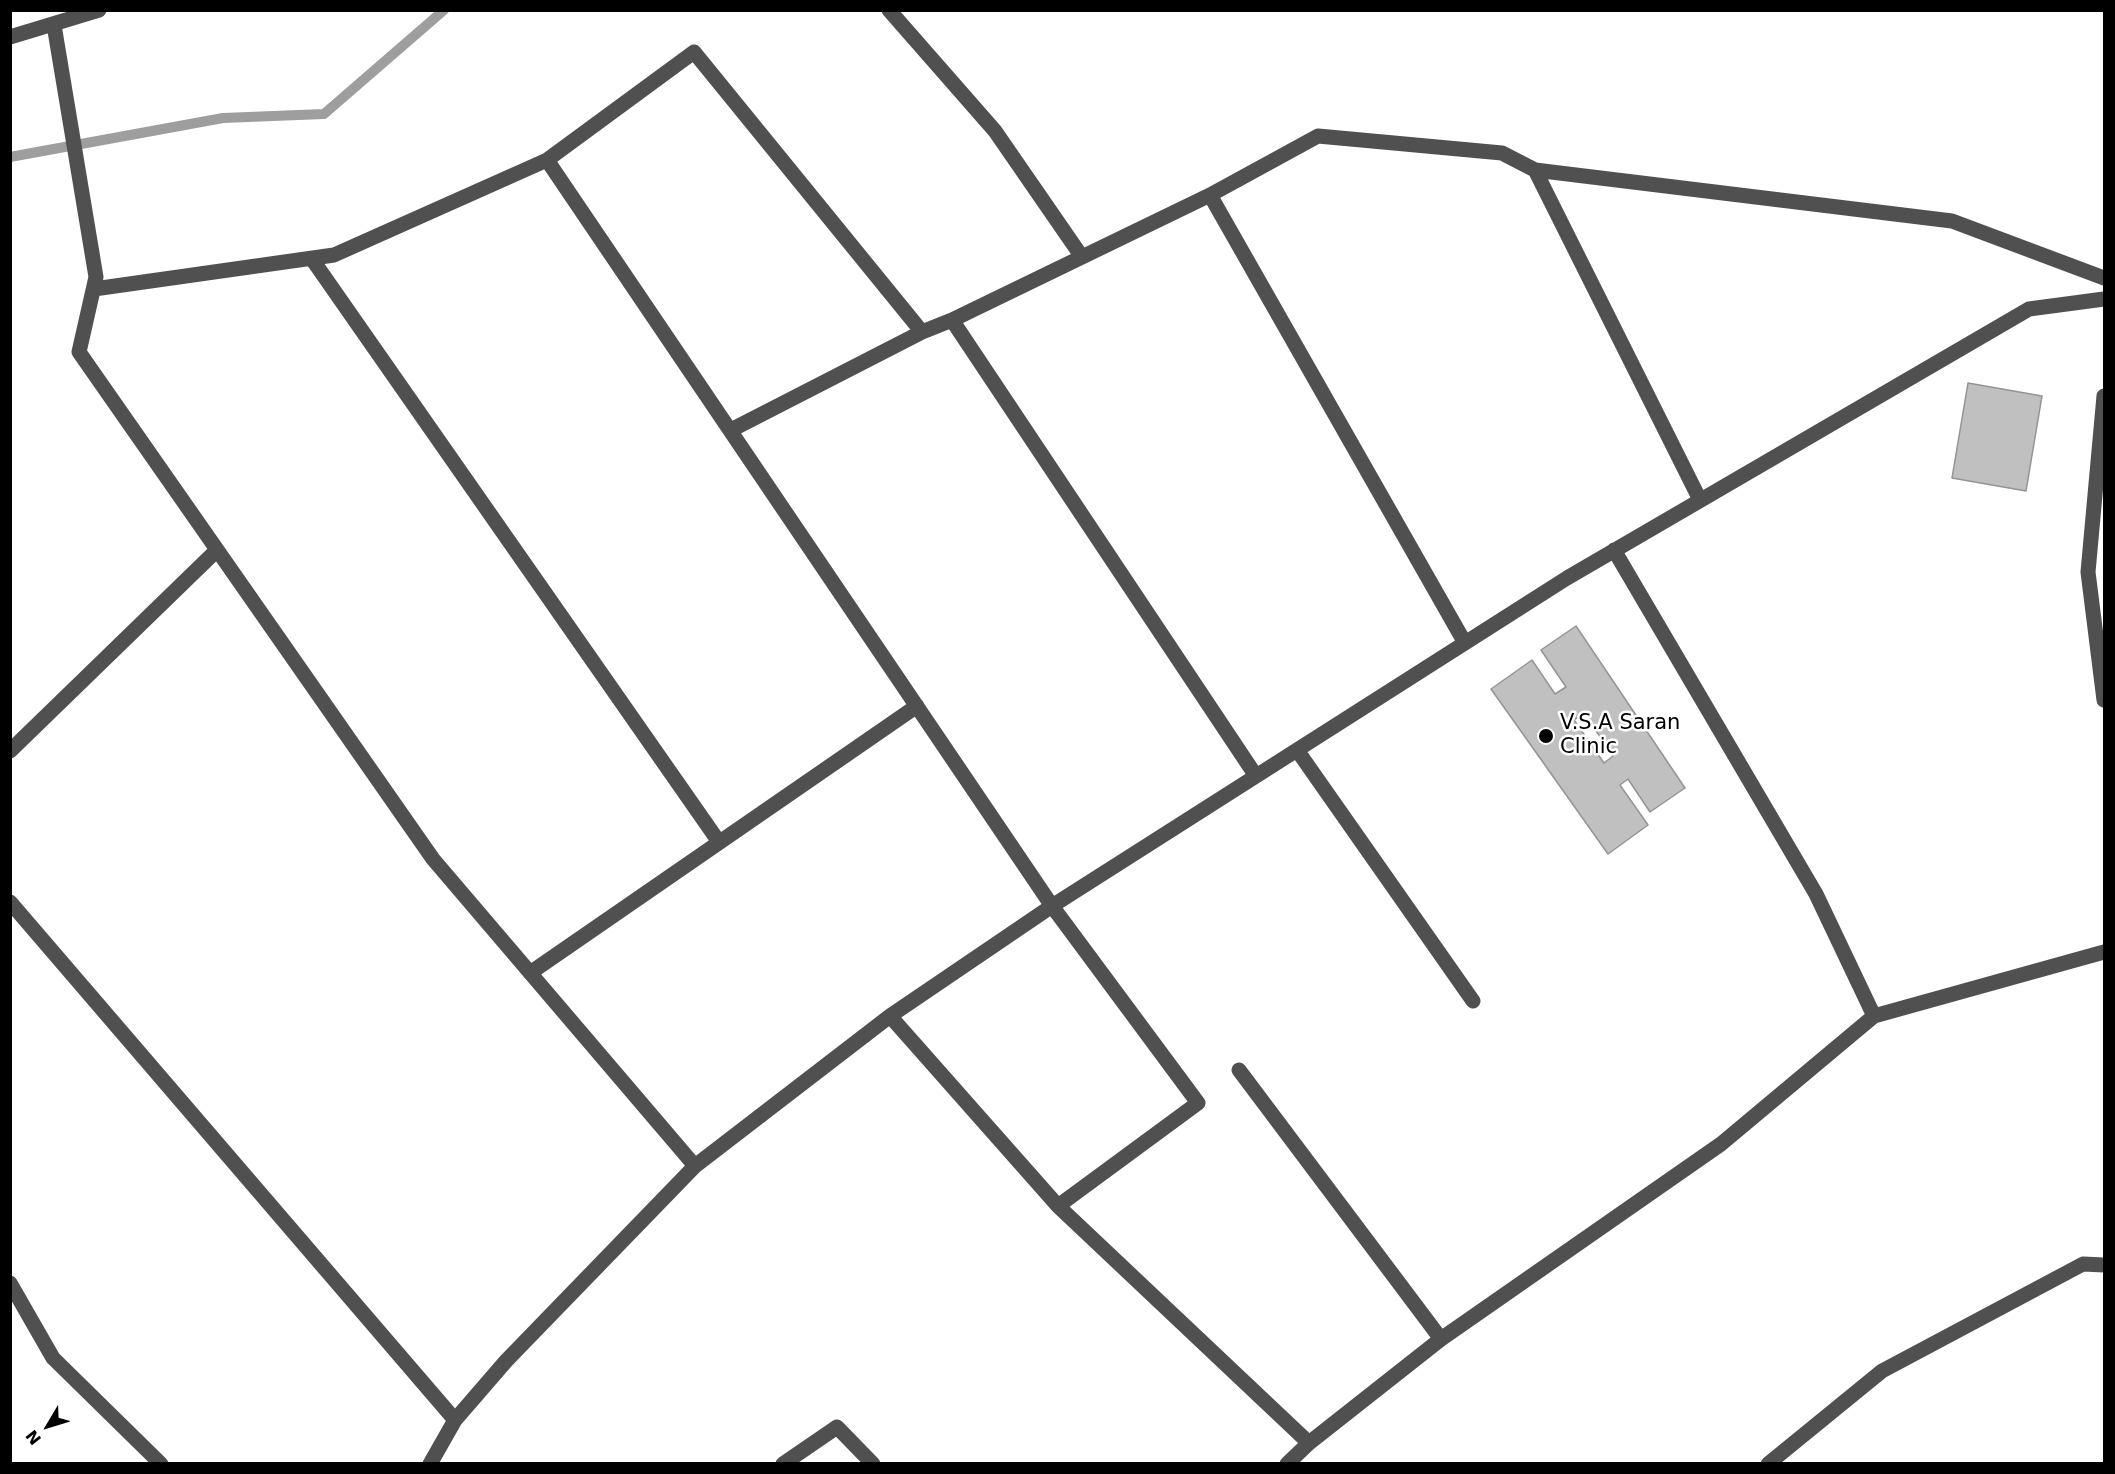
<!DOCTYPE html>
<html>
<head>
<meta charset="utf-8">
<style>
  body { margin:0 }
  #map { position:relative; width:2115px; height:1474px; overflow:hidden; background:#fff; font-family:"DejaVu Sans",sans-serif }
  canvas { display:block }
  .frame { position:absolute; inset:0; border:12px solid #000; pointer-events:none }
  .north { position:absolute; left:18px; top:1396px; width:60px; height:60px; -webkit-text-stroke:4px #fff; paint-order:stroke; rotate:232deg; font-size:16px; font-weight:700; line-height:24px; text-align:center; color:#000 }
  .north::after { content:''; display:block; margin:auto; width:21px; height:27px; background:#000; clip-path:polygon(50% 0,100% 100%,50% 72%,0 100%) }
</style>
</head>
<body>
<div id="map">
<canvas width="2115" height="1474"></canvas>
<div class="frame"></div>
<div class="north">N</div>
</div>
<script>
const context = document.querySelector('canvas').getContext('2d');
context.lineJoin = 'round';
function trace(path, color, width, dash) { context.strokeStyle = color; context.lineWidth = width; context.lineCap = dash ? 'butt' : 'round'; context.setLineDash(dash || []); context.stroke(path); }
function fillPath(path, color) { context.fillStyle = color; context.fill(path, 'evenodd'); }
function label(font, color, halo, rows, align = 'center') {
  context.font = font + ' "DejaVu Sans",sans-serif'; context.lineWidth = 5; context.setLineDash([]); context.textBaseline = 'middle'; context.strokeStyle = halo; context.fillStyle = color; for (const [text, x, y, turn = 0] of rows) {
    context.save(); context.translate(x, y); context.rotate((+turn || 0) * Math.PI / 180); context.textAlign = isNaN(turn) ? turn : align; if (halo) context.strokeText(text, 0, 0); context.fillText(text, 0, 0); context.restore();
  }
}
const stream = new Path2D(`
  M 10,157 L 223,118 L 324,114 L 444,10`);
const building = new Path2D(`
  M 1968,383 L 2042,396 L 2026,491 L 1952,478 Z
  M 1576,626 L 1685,788 L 1650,812 L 1628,779 L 1620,785 L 1648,825 L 1608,854 L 1491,689 L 1532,660 L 1555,694 L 1566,687 L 1541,650 ZM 1584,713 L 1613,756 L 1604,763 L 1574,720 Z`);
const minor = new Path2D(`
  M 889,10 L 995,131 L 1082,257
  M 54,25 L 96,277 L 79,352 L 433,859 L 695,1166 L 890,1016 L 1052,906 L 1567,578 L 2029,309 L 2104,299
  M 10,37 L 99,10
  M 547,160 L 1052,906 L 1198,1103 L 1058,1206
  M 1535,170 L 1700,500
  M 1210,195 L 1318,136 L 1502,153 L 1535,170 L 1952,221 L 2104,278
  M 312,259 L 719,842
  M 94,289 L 334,255 L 547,160 L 694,52 L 922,332 L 952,320 L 1256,776
  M 952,320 L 1210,195 L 1465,643
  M 2104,396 L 2088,572 L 2104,700
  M 731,430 L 922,332
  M 1614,550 L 1816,894 L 1874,1016
  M 1297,750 L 1473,1001
  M 10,751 L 217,550
  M 10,902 L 455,1420
  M 530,973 L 917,706
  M 890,1016 L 1058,1206 L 1309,1443
  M 1239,1070 L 1441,1339
  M 10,1283 L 53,1358 L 161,1464
  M 430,1464 L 455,1420 L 506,1361 L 695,1166
  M 783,1464 L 837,1427 L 873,1464
  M 1287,1464 L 1309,1443 L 1441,1339 L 1721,1144 L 1874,1016 L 2104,952
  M 1768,1464 L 1882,1371 L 2083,1264 L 2104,1265`);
const markers = [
  [1546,736,8,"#000"]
];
const poiNames = [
  ["V.S.A Saran",1560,724],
  ["Clinic",1560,748]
];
trace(stream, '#9e9e9e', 10);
fillPath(building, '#c0c0c0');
trace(building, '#949494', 1.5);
trace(minor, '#505050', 15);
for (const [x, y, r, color] of markers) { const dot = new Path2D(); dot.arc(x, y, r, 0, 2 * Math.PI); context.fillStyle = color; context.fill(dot); trace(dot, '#fff', 2); }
label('21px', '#000', '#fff', poiNames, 'left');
</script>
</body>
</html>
